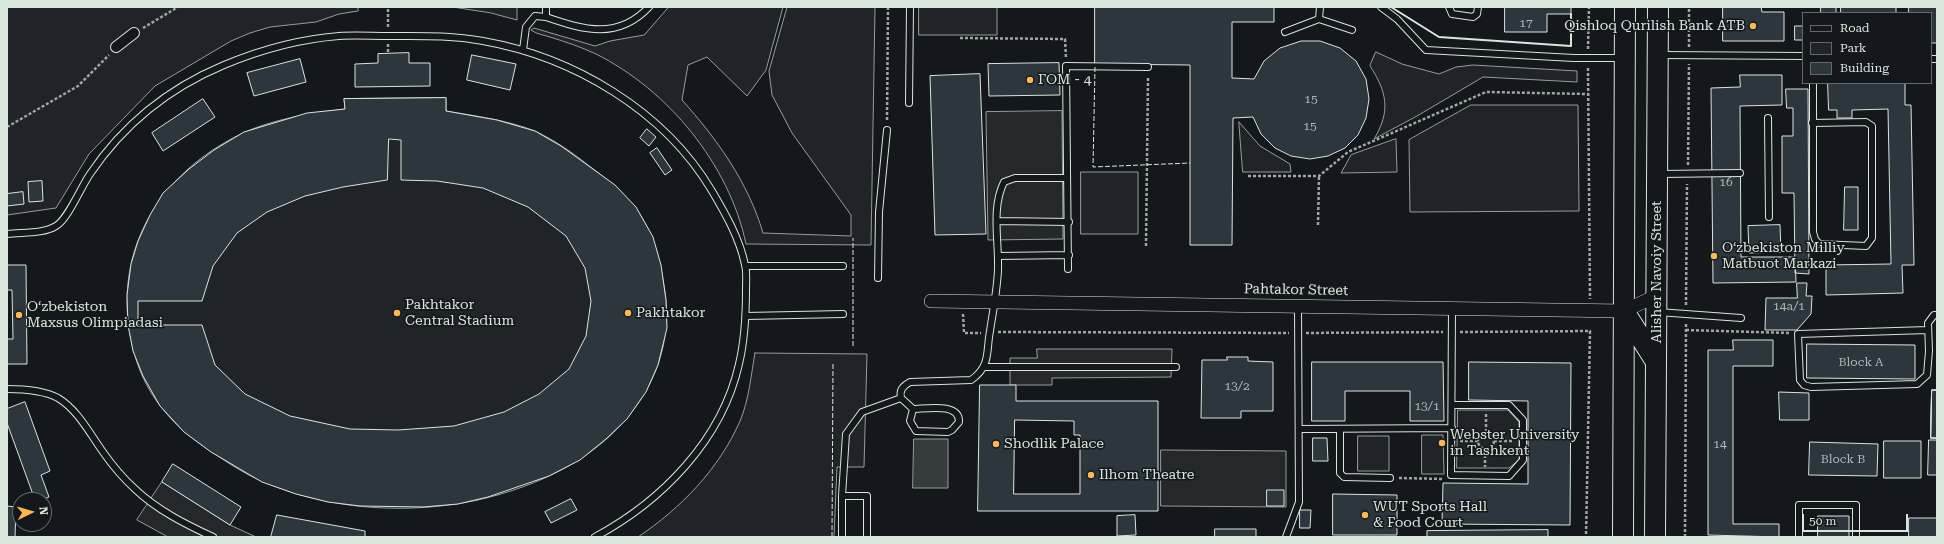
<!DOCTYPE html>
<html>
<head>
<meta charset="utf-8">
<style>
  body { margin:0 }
  #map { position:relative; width:1944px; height:544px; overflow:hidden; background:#14181c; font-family:"Roboto Serif",serif }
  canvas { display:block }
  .frame { position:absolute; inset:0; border:8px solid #d8e6dc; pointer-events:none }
  .legend { position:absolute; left:1802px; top:12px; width:130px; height:72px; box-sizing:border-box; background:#14181c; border:1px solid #626a69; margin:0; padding:5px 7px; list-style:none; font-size:12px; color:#d8e6dc }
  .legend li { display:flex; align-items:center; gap:8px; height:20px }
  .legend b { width:20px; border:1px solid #626a69 }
  .north { position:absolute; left:12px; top:492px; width:40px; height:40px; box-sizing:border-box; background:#14181c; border:1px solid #626a69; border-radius:50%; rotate:85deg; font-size:11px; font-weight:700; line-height:16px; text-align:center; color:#d8e6dc }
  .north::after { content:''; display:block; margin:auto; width:14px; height:18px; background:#ffb74d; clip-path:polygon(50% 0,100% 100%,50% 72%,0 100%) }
  .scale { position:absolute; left:1802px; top:514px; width:106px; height:18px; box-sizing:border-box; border:2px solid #d8e6dc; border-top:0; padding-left:5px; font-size:12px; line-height:14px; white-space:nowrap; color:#d8e6dc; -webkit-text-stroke:3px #14181c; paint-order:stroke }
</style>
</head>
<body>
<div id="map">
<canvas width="1944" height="544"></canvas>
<div class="frame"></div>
<ul class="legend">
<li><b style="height:5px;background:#14181c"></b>Road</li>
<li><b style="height:11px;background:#202428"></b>Park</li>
<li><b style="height:11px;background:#2c363c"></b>Building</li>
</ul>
<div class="north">N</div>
<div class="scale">50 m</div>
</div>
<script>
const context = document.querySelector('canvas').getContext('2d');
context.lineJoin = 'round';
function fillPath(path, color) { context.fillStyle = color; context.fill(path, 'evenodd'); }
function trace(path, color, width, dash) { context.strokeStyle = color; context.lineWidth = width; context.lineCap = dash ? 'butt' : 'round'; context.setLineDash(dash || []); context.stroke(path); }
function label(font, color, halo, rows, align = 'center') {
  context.font = font + ' "Roboto Serif",serif'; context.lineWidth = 3; context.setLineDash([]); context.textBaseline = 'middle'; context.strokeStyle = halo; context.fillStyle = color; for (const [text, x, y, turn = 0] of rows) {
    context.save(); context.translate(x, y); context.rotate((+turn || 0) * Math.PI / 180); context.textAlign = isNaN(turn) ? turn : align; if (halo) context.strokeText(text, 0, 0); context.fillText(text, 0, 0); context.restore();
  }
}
const green = new Path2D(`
  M 7,7 L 358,7 L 358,11 L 339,14 L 316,22 L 270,27 L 250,33 L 231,41 L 155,86 L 89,154 L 56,208 L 7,215 Z
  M 453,7 L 517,7 L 517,20 L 491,13 Z
  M 669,7 L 783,7 L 766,70 L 747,96 L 707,57 L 688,65 L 682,100 C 717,139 748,182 763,233 L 851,236 L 851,215 L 792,133 L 772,95 L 769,71 L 787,7 L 875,7 L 871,245 L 746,244 C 729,164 668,90 596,54 C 581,47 566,42 550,37 C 544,35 536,34 531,30 L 534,28 L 595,46 L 610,41 L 644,35 Z
  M 919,7 L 997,7 L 997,35 L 919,35 Z
  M 1376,52 L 1402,64 L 1439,74 L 1456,67 L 1473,65 L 1577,71 L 1577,82 L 1483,77 L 1417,116 L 1374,139 C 1391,111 1387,92 1370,66 Z
  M 446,98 L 446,111 C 475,116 507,120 535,131 C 554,140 572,152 588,165 C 640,203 656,228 665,292 C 671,332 660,373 637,405 C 600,458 539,486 478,500 C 408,515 329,510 264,482 C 249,476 234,467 221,458 C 199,444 178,429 162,408 C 138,379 128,341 127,304 C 126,226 175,165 243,133 C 273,119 312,113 345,109 L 344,99 Z
  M 1471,105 L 1578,105 L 1579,211 L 1410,212 L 1409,140 Z
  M 1239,122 L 1260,146 L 1290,164 L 1291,172 L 1243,172 Z
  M 1396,139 L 1397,172 L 1341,173 L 1351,155 Z
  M 1081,172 L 1138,172 L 1138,234 L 1081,234 Z
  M 755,353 L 867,354 L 864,467 L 837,467 L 834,537 L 638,537 C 681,508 719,469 740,421 C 749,400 751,375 755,353 Z
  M 1458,410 L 1508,410 L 1519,422 L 1519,460 L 1509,468 L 1457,468 Z
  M 1422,435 L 1443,435 L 1444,474 L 1422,474 Z
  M 1358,436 L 1389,436 L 1389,471 L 1358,471 Z`);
const parking = new Path2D(`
  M 1062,111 L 1063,239 L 988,240 L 986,112 Z
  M 1037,349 L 1172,349 L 1171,377 L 1052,378 L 1052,385 L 1010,385 L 1010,358 L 1037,358 Z
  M 1161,450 L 1286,451 L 1286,507 L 1161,506 Z
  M 162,482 L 230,525 L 256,537 L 168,537 L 137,520 Z`);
const water = new Path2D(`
  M 914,439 L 948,439 L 948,488 L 913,488 Z`);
const building = new Path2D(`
  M 1095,7 L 1274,7 L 1274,22 L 1232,22 L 1232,78 L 1254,79 L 1264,61 L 1280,48 L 1301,41 L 1320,41 L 1340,48 L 1356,61 L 1366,79 L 1369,99 L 1366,118 L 1358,135 L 1345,148 L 1328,156 L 1310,159 L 1291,156 L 1275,148 L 1261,134 L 1253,117 L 1233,118 L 1232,245 L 1190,245 L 1190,65 L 1095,64 Z
  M 1505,7 L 1571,7 L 1571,14 L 1547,14 L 1547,32 L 1505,32 Z
  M 1723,7 L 1761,7 L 1762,12 L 1784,12 L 1784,41 L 1723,41 Z
  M 1821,7 L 1836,7 L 1836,13 L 1821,13 Z
  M 1841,7 L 1896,7 L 1896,13 L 1841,13 Z
  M 1909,7 L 1937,7 L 1937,43 L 1931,43 L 1931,13 L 1909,13 Z
  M 1795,26 L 1803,26 L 1803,40 L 1795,40 Z
  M 409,53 L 409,63 L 430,63 L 430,86 L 355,87 L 355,64 L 378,63 L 378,54 Z
  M 472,55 L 516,64 L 510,90 L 467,80 Z
  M 300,59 L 306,82 L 254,96 L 247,73 Z
  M 1059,63 L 1060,95 L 989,96 L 988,64 Z
  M 980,74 L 986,234 L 935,235 L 930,76 Z
  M 1740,75 L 1782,75 L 1782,105 L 1740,106 L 1741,257 L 1795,257 L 1796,282 L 1713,283 L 1711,88 L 1740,87 Z
  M 1828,83 L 1905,83 L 1905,105 L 1911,105 L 1914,265 L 1902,265 L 1903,293 L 1826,295 L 1826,265 L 1891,264 L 1888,109 L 1852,110 L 1852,118 L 1837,118 L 1837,110 L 1829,110 Z
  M 1786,89 L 1808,89 L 1809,274 L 1795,273 L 1794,193 L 1782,193 L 1782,136 L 1793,136 L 1793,108 L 1787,108 Z
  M 446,98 L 446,111 L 497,120 L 535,131 L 561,146 L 615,185 L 636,207 L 653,237 L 661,265 L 666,300 L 667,328 L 658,365 L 646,392 L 627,419 L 606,439 L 580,460 L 549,476 L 488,497 L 458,504 L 423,507 L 360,506 L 328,502 L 296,494 L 262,482 L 211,452 L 184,432 L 160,406 L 143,376 L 133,351 L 128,325 L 127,295 L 131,264 L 138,241 L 150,215 L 163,193 L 189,169 L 214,150 L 244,132 L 307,113 L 345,109 L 344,99 ZM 389,139 L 401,140 L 401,180 L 437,181 L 483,188 L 528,207 L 566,236 L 585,268 L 591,301 L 586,336 L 569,369 L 539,394 L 504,412 L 454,426 L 398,430 L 350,429 L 290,416 L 245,394 L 215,365 L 202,325 L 138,325 L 138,301 L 202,301 L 213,266 L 237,233 L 267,212 L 305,196 L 343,187 L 387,180 Z
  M 203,99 L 215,117 L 163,151 L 152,133 Z
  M 647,129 L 656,137 L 649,146 L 640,138 Z
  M 657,148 L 672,170 L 665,175 L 650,153 Z
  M 42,181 L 43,201 L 29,202 L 28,182 Z
  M 1845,187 L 1858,187 L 1858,230 L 1844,230 Z
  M 23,192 L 24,204 L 7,206 L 7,194 Z
  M 1780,225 L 1781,252 L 1749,253 L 1748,226 Z
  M 7,265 L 26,265 L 27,364 L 7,364 L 7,339 L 13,339 L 12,290 L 7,290 Z
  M 1797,283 L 1807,283 L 1806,296 L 1812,296 L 1811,314 L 1797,330 L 1765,330 L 1766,298 L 1797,298 Z
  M 1733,340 L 1773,340 L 1773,366 L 1733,366 L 1733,524 L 1779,524 L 1779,537 L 1708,535 L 1708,350 L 1733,350 Z
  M 1807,344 L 1915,345 L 1915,379 L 1807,378 Z
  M 1227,357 L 1248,357 L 1248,361 L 1273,362 L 1273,411 L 1241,411 L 1241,418 L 1201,418 L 1202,360 L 1227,360 Z
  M 1312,362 L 1443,362 L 1444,421 L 1410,421 L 1410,391 L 1345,391 L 1345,421 L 1312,421 Z
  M 1469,362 L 1571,363 L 1570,525 L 1442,524 L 1443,483 L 1528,484 L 1528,401 L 1469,400 Z
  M 980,385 L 1016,385 L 1016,401 L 1158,401 L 1158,511 L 978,511 ZM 1015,420 L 1074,421 L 1074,435 L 1080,435 L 1080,494 L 1014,494 Z
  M 1932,390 L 1937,390 L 1937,438 L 1931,438 Z
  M 1932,390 L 1937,390 L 1937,438 L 1931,438 Z
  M 1932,390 L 1937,390 L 1937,438 L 1931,438 Z
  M 1779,392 L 1809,393 L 1809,420 L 1780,420 Z
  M 25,402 L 50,471 L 41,475 L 49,497 L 42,500 L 35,500 L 7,423 L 7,409 Z
  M 1313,438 L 1327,438 L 1328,461 L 1313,461 Z
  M 1929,440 L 1937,440 L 1937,475 L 1928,475 Z
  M 1884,441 L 1921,441 L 1921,478 L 1884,478 Z
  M 1810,442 L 1878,444 L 1877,476 L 1809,475 Z
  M 173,464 L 241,507 L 230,525 L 162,482 Z
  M 1267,490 L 1284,490 L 1284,506 L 1267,506 Z
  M 1333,494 L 1397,495 L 1397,535 L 1333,535 Z
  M 571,499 L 577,510 L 551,523 L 545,512 Z
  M 7,506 L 16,507 L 15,537 L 7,537 Z
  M 1300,510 L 1311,510 L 1310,528 L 1300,528 Z
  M 277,515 L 365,531 L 365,537 L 271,537 Z
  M 1135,515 L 1136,535 L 1117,536 L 1117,516 Z
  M 1818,516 L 1849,516 L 1849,537 L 1818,537 Z
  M 1909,518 L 1937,518 L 1937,537 L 1909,537 Z
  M 1215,529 L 1256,529 L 1256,537 L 1215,537 Z
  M 1548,530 L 1548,537 L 1427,537 L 1427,531 Z`);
const path = new Path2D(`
  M 388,27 L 388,7
  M 143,28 L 178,7
  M 960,38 L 1065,39 L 1066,58
  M 388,44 L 388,54
  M 1689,47 L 1689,7
  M 1588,49 L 1589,7
  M 1588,68 L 1590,299
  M 887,120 L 888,7
  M 7,127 L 78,86 L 109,55
  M 1688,165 L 1689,64
  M 1248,176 L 1319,176 L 1348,152 L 1486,92 L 1588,94
  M 1318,225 L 1319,176
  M 1146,246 L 1148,77
  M 1686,305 L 1687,184
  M 963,314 L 964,333 L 981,333
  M 1686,330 L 1789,333
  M 998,332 L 1289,333
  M 1460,332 L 1590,331 L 1586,537
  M 1306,333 L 1443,332
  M 1486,414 L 1486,433
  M1478 441a8 8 0 1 1 16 0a8 8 0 1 1-16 0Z
  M 1460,441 L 1478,441
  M 1494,441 L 1514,441
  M 1485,450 L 1485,467
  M 1399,478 L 1444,479
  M 1685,537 L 1686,324`);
const service = new Path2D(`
  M 546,7 L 546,17 C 584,30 618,40 649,7
  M 1320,7 L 1319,19 L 1352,30
  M 1381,7 L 1397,19 L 1426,50 L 1574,58 L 1621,58
  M 1449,7 L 1452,14 L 1473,17 L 1477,14 L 1478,7
  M 1285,32 L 1319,19
  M 523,50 L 526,27 L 535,16 L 546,17
  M 1661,55 L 1803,56
  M 1931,59 L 1937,59
  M 909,103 L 910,7
  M 1768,118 L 1769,217
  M 1812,123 L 1866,122 L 1872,126 L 1872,238 L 1866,246 L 1819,244 L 1815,239 L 1813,232 L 1813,83
  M 1660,174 L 1740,173
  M 997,221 L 1069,222
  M 7,234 C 22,232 43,234 56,226 C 68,219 81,187 90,174 C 123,125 169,88 224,65 C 260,50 300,39 339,36 C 355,35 372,36 389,36 C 421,36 451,35 483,41 C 573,57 664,110 712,191 C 725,213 740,239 745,265 C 747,272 746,281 746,290 C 746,315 745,339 739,364 C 722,440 662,501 595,537
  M 998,256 L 1069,255
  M 746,266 L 843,266
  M 1068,269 L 1066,66 L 1148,67
  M 878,278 L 879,212 L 887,130
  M 1658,312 L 1741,318
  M 746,316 L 843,314
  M 1928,330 L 1798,334 L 1800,380 L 1804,385 L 1811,387 L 1917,384 L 1927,375 L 1929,351 L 1928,323 L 1934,315 L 1937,315
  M 984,367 L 1176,367
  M 7,389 C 24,389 43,390 58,398 C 78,410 90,434 103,452 C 112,465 123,478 135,489 C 157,510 185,524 213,537
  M 1452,405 L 1509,405 L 1523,420 L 1523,460 L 1509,476 L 1451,475 L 1452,309
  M 913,409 L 910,421 L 916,431 L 948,432 L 952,430 L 959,422 C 960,402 925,409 913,409 L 901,398 C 899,390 903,386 910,382 L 971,380 C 991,366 986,352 990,331 C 993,311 997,291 998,270 C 999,241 991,208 1004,182 L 1015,178 L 1067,178
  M 1299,429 L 1452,428
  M 1340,429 L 1340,473 L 1344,477 L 1390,478
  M 842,496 L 867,496 L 867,537
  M 842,537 L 842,496 L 846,434 L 862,412 L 901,398
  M 1286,537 L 1299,502 L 1298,306
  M 1799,537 L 1799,505 L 1856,505 L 1856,537`);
const pedestrian = new Path2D(`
  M 116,47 L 134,33`);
const minor = new Path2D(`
  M 931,301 L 1624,311 L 1656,296`);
const primary = new Path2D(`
  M 1624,311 L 1656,362
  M 1623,537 L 1625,7
  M 1655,537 L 1658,7`);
const fence = new Path2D(`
  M 1095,67 L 1093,167 L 1190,163
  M 853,346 L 853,238
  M 832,537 L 833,362`);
const wall = new Path2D(`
  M 1391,7 L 1439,37 L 1571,46 L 1571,14`);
const markers = [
  [1753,26,4,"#ffb74d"],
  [1030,80,4,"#ffb74d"],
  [1714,256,4,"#ffb74d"],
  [397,313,4,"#ffb74d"],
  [628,313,4,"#ffb74d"],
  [19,315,4,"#ffb74d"],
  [1442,443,4,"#ffb74d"],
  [996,444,4,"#ffb74d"],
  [1091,475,4,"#ffb74d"],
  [1365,515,4,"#ffb74d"]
];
const numberNames = [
  ["17",1526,23],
  ["15",1311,99],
  ["15",1310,126],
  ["16",1726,182],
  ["14a/1",1789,306],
  ["Block A",1861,362],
  ["13/2",1237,386],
  ["13/1",1427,406],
  ["14",1720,444],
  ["Block B",1843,459]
];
const poiNames = [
  ["Qishloq Qurilish Bank ATB",1745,26,"right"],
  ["ГОМ - 4",1038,80],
  ["O‘zbekiston Milliy",1722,248],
  ["Matbuot Markazi",1722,264],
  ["Pakhtakor",405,305],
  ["Central Stadium",405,321],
  ["Oʻzbekiston",27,307],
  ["Maxsus Olimpiadasi",27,323],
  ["Pakhtakor",636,313],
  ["Webster University",1450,435],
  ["in Tashkent",1450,451],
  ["Shodlik Palace",1004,444],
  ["Ilhom Theatre",1099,475],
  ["WUT Sports Hall",1373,507],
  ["& Food Court",1373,523]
];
const streetNames = [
  ["Alisher Navoiy Street",1657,272,-90],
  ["Pahtakor Street",1296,290,1]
];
fillPath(green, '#202428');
trace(green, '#939e99', 1);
fillPath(parking, '#24282b');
trace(parking, '#939e99', 1);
fillPath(water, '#363b3e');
trace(water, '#939e99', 1);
fillPath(building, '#2c363c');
trace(building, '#d8e6dc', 1);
trace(service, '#d8e6dc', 8);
trace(pedestrian, '#d8e6dc', 12);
trace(minor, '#d8e6dc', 14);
trace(primary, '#d8e6dc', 22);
trace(path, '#9da8a2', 2.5, [3, 2]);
trace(service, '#14181c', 6);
trace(pedestrian, '#14181c', 10);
trace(minor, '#14181c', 13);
trace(primary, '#14181c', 20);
trace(fence, '#d8e6dc', 1, [5, 2]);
trace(wall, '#d8e6dc', 2);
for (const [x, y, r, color] of markers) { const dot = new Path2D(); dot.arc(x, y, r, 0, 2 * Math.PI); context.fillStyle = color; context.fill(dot); trace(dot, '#14181c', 1.5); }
label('12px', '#adbab4', null, numberNames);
label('14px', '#d8e6dc', '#14181c', poiNames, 'left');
label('14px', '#d8e6dc', '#14181c', streetNames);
</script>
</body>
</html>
